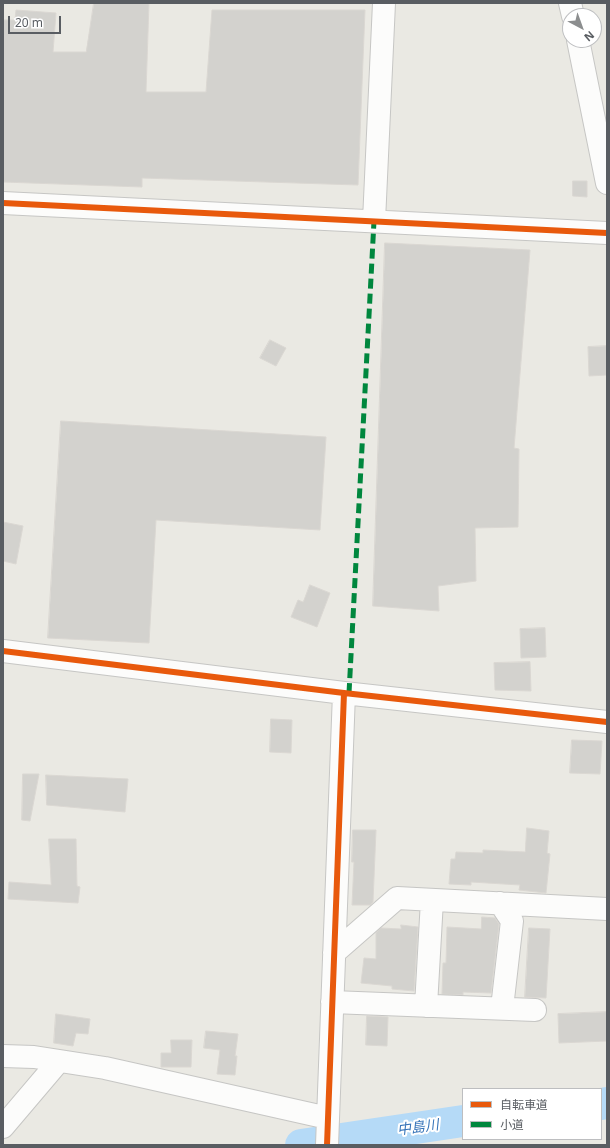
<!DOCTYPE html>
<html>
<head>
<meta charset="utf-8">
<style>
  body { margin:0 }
  #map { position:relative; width:610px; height:1148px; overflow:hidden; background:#eae9e3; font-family:"Noto Sans","Noto Sans JP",sans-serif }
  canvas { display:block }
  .frame { position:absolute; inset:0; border:4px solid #595d62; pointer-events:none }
  .legend { position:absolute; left:462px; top:1088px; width:140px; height:52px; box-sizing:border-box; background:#fff; border:1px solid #bdbec0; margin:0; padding:5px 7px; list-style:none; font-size:12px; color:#595d62 }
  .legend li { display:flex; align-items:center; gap:8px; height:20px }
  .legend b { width:20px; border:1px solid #bdbec0 }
  .north { position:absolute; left:562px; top:8px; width:40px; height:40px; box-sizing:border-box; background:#fff; border:1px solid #bdbec0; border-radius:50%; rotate:139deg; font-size:11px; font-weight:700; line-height:16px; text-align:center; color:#595d62 }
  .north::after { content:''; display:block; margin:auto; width:14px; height:18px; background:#8c8e8f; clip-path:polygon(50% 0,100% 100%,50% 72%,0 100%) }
  .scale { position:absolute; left:8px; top:16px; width:53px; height:18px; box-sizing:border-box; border:2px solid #595d62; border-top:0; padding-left:5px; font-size:12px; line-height:14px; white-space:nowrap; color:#595d62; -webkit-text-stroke:3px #fff; paint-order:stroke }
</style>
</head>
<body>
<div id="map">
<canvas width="610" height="1148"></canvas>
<div class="frame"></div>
<ul class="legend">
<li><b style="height:5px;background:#e8590c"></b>自転車道</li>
<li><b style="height:5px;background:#00873e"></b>小道</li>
</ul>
<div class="north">N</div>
<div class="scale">20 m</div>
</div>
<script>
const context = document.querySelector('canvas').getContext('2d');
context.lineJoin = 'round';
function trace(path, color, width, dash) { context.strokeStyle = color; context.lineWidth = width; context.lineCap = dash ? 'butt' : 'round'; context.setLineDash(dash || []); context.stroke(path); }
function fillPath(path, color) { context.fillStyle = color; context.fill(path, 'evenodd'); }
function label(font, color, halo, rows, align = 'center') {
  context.font = font + ' "Noto Sans","Noto Sans JP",sans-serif'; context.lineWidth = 4; context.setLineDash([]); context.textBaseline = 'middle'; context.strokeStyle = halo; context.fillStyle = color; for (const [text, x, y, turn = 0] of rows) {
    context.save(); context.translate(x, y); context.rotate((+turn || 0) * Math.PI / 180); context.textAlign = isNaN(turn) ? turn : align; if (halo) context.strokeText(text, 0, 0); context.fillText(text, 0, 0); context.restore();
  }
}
const river = new Path2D(`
  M 601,1104 L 607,1103
  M 301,1145 L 463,1121`);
const building = new Path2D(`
  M 94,3 L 149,3 L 146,92 L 206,92 L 212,10 L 365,10 L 358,185 L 142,178 L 142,187 L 3,182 L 3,20 L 15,20 L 16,10 L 56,13 L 53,52 L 86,52 Z
  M 573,181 L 587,181 L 587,197 L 573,196 Z
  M 385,243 L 530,250 L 514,448 L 519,449 L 518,527 L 475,528 L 476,581 L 438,586 L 439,611 L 373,606 Z
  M 270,340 L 286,348 L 276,366 L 260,358 Z
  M 607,346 L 607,375 L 589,376 L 588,347 Z
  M 61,421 L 326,437 L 320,530 L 156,520 L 149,643 L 48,638 Z
  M 3,522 L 23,526 L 16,564 L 3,561 Z
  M 310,585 L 330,593 L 317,627 L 291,617 L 298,600 L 303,602 Z
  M 545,628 L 546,657 L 521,658 L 520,629 Z
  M 530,662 L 531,691 L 495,690 L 494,663 Z
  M 271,719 L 292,720 L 291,753 L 270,752 Z
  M 572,740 L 602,741 L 600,774 L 570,773 Z
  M 23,774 L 39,774 L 30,821 L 22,820 Z
  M 46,775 L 128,779 L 125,812 L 47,805 Z
  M 527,828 L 549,831 L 547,853 L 550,854 L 546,893 L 519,890 L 520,885 L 471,882 L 471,885 L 449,884 L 451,859 L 455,859 L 456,852 L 483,853 L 483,850 L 525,852 Z
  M 353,830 L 376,830 L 373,902 L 370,905 L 352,905 L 354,862 L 352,862 Z
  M 49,839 L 76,839 L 77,886 L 80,887 L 78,903 L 8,899 L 9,882 L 51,885 Z
  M 482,917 L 495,918 L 499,924 L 491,993 L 463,992 L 463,995 L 442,994 L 443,963 L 446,963 L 447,927 L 481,929 Z
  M 401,925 L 418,927 L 414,991 L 392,989 L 392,986 L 361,983 L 364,958 L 376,959 L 376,933 L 381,928 L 401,929 Z
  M 529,928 L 550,929 L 546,998 L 525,997 Z
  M 607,1012 L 607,1041 L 559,1043 L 558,1014 Z
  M 56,1014 L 90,1019 L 88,1034 L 76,1033 L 73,1046 L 54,1043 Z
  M 367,1016 L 388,1017 L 387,1046 L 366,1045 Z
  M 206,1031 L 238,1034 L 235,1056 L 237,1056 L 235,1075 L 217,1074 L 220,1050 L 204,1048 Z
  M 171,1040 L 192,1040 L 191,1067 L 161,1067 L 161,1053 L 171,1053 Z`);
const minor = new Path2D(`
  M 570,3 L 573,16
  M 578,40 L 607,183
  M 3,203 L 607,233
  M 374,221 L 384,3
  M 3,651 L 344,693 L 607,722
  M 500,903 L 512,921 L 502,1008
  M 334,953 L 397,898 L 607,909
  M 332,1002 L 535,1010
  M 426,1006 L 432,900
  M 3,1056 L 34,1057 L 105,1068 L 328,1118
  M 3,1127 L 59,1061
  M 327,1145 L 344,693`);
const quiet = new Path2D(`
  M 349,693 L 374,221`);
const cycleway = new Path2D(`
  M 3,203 L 607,233
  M 3,651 L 344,693 L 607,722
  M 327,1145 L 344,693`);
const waterNames = [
  ["中島川",418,1128,-8]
];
trace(river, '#b5daf7', 32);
fillPath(building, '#d3d2ce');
trace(building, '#dad7d2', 1);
trace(minor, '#c6c6c4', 24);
trace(minor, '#fcfcfb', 22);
trace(quiet, '#00873e', 5, [10, 5]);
trace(cycleway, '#e8590c', 6);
label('italic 14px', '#3573b8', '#fff', waterNames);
</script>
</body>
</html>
